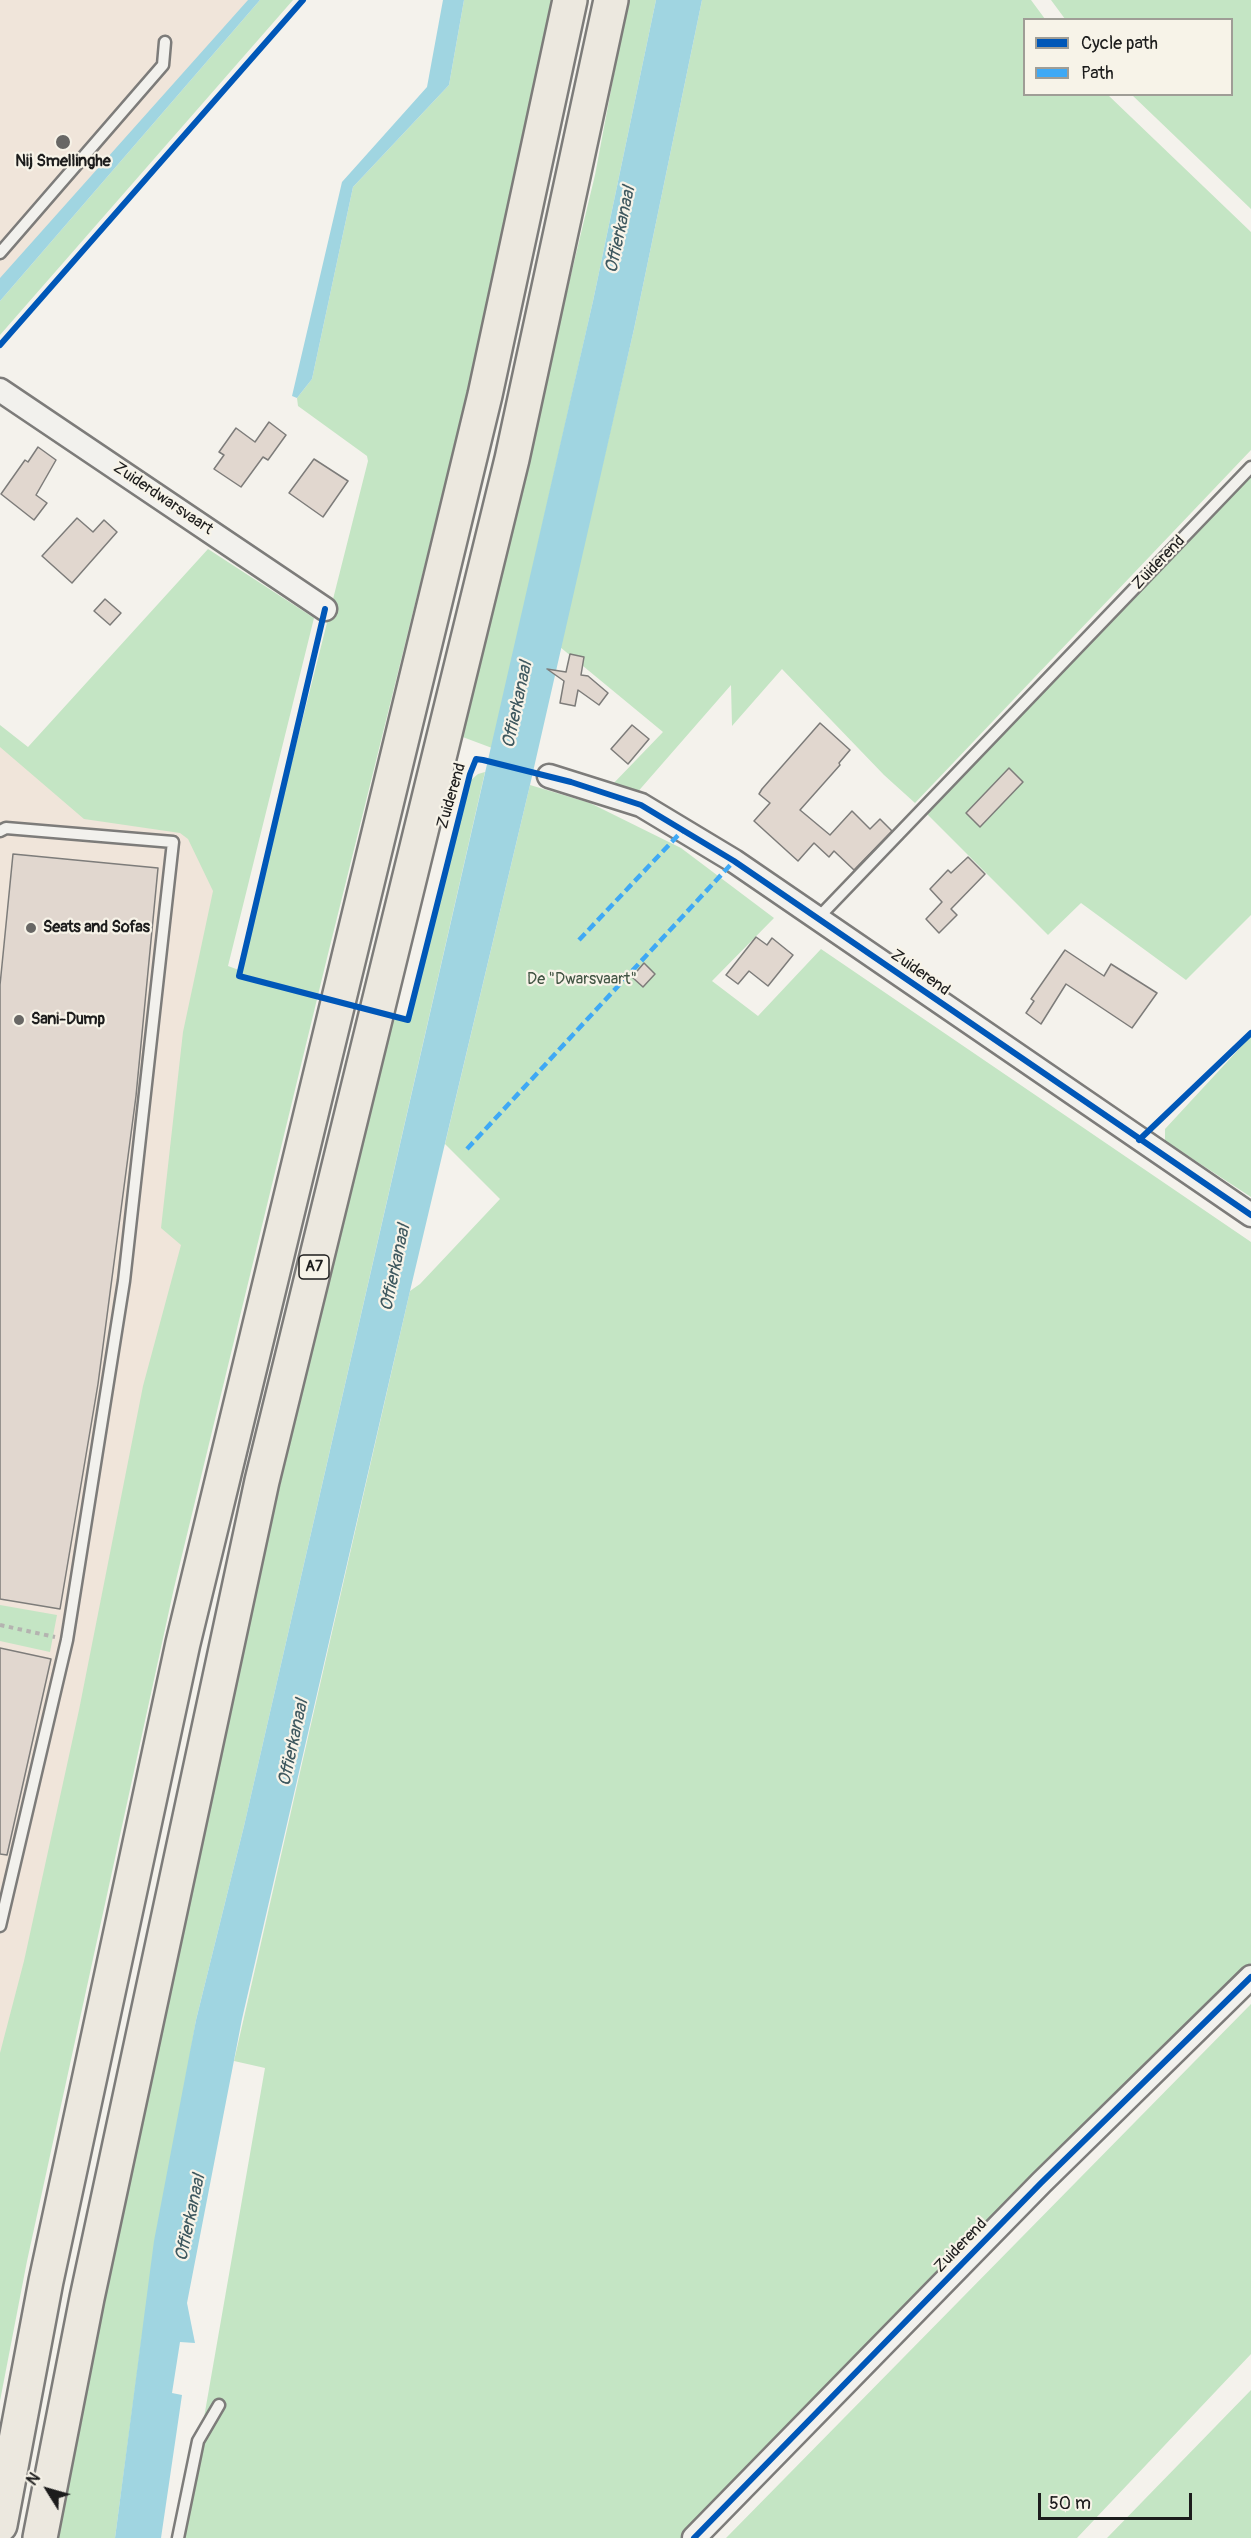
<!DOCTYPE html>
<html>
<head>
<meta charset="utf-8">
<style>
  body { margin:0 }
  #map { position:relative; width:1251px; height:2538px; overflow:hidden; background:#f4f2ec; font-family:Pangolin,sans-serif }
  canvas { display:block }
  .legend { position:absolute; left:1023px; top:18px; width:210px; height:78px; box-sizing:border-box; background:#f7f3e8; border:2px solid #9f9d96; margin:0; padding:8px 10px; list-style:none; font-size:18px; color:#1c1c1c }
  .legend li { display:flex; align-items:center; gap:12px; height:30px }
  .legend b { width:30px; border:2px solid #9f9d96 }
  .north { position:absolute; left:18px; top:2460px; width:60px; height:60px; -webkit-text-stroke:4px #f7f3e8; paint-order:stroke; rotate:307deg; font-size:16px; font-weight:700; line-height:24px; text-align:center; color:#1c1c1c }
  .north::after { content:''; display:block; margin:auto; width:21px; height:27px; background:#1c1c1c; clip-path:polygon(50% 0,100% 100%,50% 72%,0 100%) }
  .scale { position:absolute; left:1038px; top:2493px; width:154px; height:27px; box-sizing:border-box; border:3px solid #1c1c1c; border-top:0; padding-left:8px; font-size:18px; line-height:21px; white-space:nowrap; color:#1c1c1c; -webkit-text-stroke:4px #f7f3e8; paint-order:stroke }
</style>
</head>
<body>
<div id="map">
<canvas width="1251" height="2538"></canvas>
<ul class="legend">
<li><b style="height:8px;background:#0057b8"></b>Cycle path</li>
<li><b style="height:8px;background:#3fa9f5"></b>Path</li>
</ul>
<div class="north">N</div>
<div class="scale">50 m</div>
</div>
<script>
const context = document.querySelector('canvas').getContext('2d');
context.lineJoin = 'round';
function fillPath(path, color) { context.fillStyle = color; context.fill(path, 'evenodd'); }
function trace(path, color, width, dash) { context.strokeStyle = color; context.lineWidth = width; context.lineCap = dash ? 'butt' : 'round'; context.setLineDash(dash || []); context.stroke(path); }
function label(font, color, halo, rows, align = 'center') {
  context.font = font + ' Pangolin,sans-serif'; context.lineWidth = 4.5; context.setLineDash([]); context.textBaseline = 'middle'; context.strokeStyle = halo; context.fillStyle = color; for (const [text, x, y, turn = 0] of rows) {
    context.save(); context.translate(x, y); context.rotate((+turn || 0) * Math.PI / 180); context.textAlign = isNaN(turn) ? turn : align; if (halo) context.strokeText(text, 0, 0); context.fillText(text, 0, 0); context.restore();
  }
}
const built = new Path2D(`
  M 0,0 L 251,0 L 0,284 Z
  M 0,734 L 97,805 L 236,843 L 195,1237 L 0,2092 Z`);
const green = new Path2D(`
  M 260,0 L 293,0 L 0,335 L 0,301 Z
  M 464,0 L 552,0 L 481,338 L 327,958 L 174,1588 L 27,2261 L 0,2401 L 0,2053 L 24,1961 L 79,1710 L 143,1386 L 181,1245 L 161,1228 L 183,1032 L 213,891 L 188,839 L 180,833 L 84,819 L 0,747 L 0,725 L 28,747 L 208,549 L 314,618 L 228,966 L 239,970 L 368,461 L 367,456 L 298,406 L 297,398 L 312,379 L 353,187 L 449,85 Z
  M 628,0 L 656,0 L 593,301 L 492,748 L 460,736 L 595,175 Z
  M 702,0 L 1031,0 L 1045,19 L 1024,20 L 1024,94 L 1108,95 L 1251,232 L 1251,450 L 915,803 L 884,775 L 782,669 L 732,726 L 731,685 L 635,795 L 610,787 L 663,732 L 560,647 L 634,329 Z
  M 1051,0 L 1251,0 L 1251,209 L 1132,95 L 1232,94 L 1232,20 L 1065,19 Z
  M 1251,474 L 1251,915 L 1186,980 L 1081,903 L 1048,935 L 927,814 Z
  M 485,772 L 244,1826 L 196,2020 L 142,2336 L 115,2538 L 58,2538 C 73,2456 86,2373 102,2292 C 190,1865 289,1441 391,1018 L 402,1019 L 412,1008 L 471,780 L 478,774 Z
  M 530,785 L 590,803 L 681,848 L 774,918 L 712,981 L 758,1016 L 821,949 L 1251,1242 L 1251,1963 L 683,2538 L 183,2538 L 265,2068 L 234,2061 L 410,1291 L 420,1284 L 500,1199 L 445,1144 Z
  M 1251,1036 L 1251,1197 L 1165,1141 L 1165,1129 Z
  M 0,1605 L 57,1615 L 50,1652 L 0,1641 Z
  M 1251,2004 L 1251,2354 L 1077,2538 L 726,2538 Z
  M 1251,2390 L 1251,2538 L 1107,2538 Z`);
const water = new Path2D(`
  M 248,0 L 260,0 L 0,301 L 0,278 Z
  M 443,0 L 464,0 L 449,85 L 353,187 L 312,379 L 297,398 L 292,396 L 342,182 L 427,87 Z
  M 656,0 L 702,0 L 634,329 L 530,785 L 410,1291 L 242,2019 L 187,2303 L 195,2343 L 180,2342 L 172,2393 L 182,2395 L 161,2538 L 115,2538 L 154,2241 L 196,2020 L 244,1826 L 593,301 Z`);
const building = new Path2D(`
  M 269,422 L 286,435 L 268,460 L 263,457 L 241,487 L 214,469 L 224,455 L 219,452 L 236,428 L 255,442 Z
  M 38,447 L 56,460 L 36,495 L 47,503 L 34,520 L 1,494 L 25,460 L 28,462 Z
  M 314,459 L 348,481 L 323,517 L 289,493 Z
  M 77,518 L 93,532 L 104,520 L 117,532 L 72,583 L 42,556 Z
  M 105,599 L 121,613 L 110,625 L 94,611 Z
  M 570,654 L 584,657 L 581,675 L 588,676 L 608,693 L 599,705 L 578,690 L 575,706 L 560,703 L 564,681 L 547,669 L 566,672 Z
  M 820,723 L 850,750 L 839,763 L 840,765 L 800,810 L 830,835 L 852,811 L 870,829 L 880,819 L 892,831 L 854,870 L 834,851 L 829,857 L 814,843 L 798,861 L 754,821 L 770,803 L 759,794 L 762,789 Z
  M 632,725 L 649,739 L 628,764 L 611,749 Z
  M 1009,768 L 1023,782 L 980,827 L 966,813 Z
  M 13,854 L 158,868 L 136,1096 L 98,1384 L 60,1609 L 0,1599 L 0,985 Z
  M 968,857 L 985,874 L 951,909 L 957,915 L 939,933 L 926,919 L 942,902 L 930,889 L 948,870 L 951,873 Z
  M 756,937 L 767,945 L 772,938 L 793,955 L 768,986 L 749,971 L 738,984 L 726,975 Z
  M 1065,950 L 1104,976 L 1111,964 L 1157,993 L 1132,1028 L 1066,984 L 1041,1024 L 1026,1013 L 1034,1001 L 1031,999 Z
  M 644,963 L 655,974 L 643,987 L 632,977 Z
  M 0,1648 L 51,1659 L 7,1855 L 0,1854 Z`);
const path = new Path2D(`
  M 0,1625 L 55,1637`);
const lane = new Path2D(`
  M 0,253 L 163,65 L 165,42
  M 0,831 L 6,828 L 173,842 L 124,1281 L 67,1640 L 0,1926
  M 817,919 L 1251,467
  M 178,2538 L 198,2441 L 219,2405`);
const street = new Path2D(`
  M 0,390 L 325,609
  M 549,776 L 641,805 L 734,861 L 1251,1215
  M 694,2538 L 1041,2183 L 1251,1977`);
const highway = new Path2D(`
  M 0,2525 L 46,2281 L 183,1643 L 485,395 L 570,0
  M 40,2538 L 87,2298 L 262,1481 L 512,459 L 611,0`);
const quiet = new Path2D(`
  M 579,940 L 683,830
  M 467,1149 L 734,861`);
const cycleway = new Path2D(`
  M 0,345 L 303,0
  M 325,609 L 239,976 L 408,1020 L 470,774 L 476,759 L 483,760 L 571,782 L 641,805 L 734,861 L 1251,1215
  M 1139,1140 L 1251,1033
  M 694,2538 L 1041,2183 L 1251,1977`);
const markers = [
  [63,142,8,"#686765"],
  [31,928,6,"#686765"],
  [19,1020,6,"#686765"]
];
const shields = [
  [314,1267,30]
];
const shieldNames = [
  ["A7",314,1267]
];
const poiNames = [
  ["Nij Smellinghe",63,162,"center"],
  ["Seats and Sofas",43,928],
  ["Sani-Dump",31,1020]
];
const streetNames = [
  ["Zuiderdwarsvaart",163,499,34],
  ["Zuiderend",1159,563,-46],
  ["Zuiderend",452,796,-74],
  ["Zuiderend",920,973,35],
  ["Zuiderend",961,2246,-46]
];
const parkNames = [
  ["De \"Dwarsvaart\"",582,980]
];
const waterNames = [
  ["Offierkanaal",621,230,-78],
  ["Offierkanaal",518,705,-78],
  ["Offierkanaal",396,1268,-78],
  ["Offierkanaal",294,1743,-78],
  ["Offierkanaal",191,2218,-78]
];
fillPath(built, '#f0e5da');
fillPath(green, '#c4e5c4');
fillPath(water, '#a0d5e1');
fillPath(building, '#e1d7cf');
trace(building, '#7d7c7a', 1.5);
trace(lane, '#7d7c7a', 15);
trace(street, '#7d7c7a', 27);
trace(highway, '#7d7c7a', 38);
trace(path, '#b4b3b0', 4, [4.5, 4.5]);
trace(lane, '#f2f1ed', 10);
trace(street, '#f2f1ed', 22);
trace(highway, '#ece8df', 33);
trace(quiet, '#3fa9f5', 4.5, [9, 4.5]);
trace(cycleway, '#0057b8', 6);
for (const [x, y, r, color] of markers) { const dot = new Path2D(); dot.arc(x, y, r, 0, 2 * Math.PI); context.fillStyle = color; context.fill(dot); trace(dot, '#f7f3e8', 2); }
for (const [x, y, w] of shields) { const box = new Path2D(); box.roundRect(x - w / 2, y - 12, w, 24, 4.5); context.fillStyle = '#f7f3e8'; context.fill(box); trace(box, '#1c1c1c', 1.5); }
label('bold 15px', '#1c1c1c', null, shieldNames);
label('bold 16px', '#1c1c1c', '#f7f3e8', poiNames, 'left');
label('16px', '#1c1c1c', '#f7f3e8', streetNames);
label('16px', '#425544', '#f7f3e8', parkNames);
label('italic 18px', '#3e585f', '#f7f3e8', waterNames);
</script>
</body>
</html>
